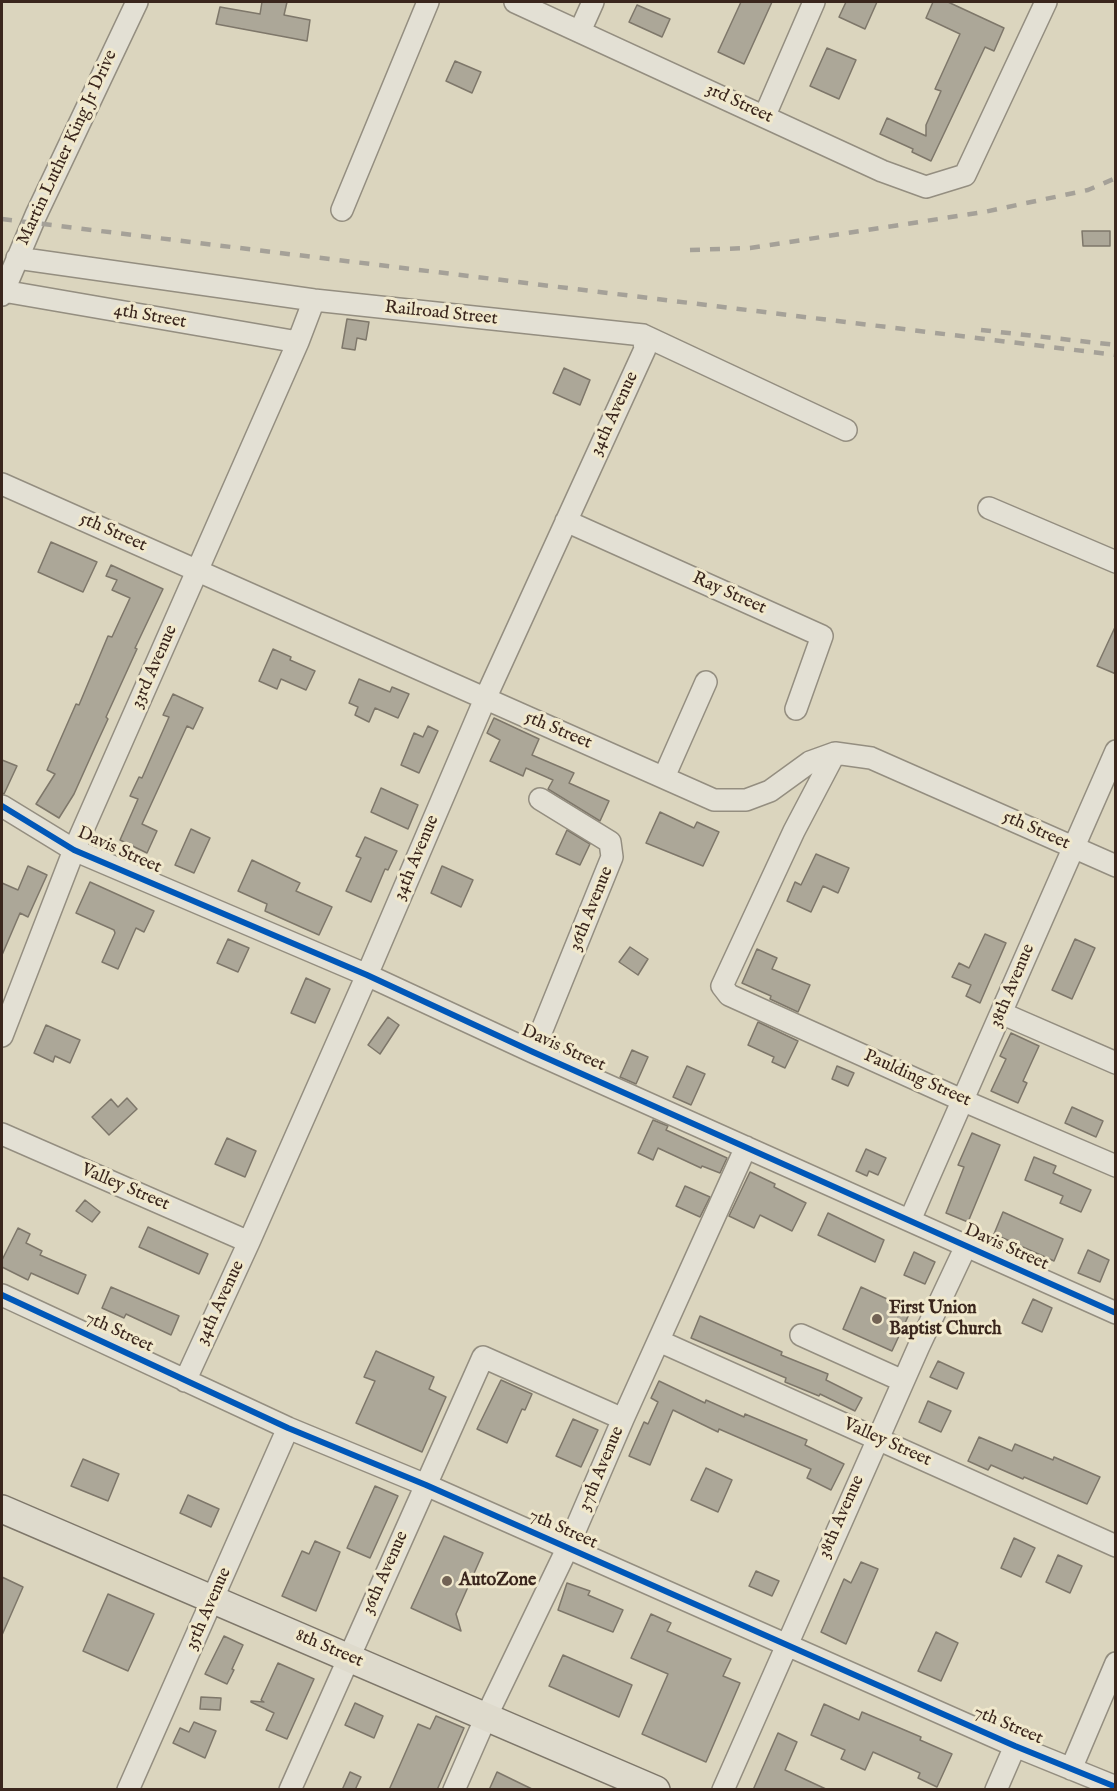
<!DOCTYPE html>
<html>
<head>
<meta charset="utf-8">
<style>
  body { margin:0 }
  #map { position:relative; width:1117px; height:1791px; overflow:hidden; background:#dbd5be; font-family:"IM FELL English",serif }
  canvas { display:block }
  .frame { position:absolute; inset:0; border:3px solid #3a261d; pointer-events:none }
</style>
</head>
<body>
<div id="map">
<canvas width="1117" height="1791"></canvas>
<div class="frame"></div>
</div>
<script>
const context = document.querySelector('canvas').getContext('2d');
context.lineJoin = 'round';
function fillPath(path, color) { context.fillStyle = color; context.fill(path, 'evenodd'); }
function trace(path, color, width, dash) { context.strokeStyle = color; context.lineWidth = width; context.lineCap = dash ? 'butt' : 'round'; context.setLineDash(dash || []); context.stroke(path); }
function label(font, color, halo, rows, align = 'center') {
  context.font = font + ' "IM FELL English",serif'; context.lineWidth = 6; context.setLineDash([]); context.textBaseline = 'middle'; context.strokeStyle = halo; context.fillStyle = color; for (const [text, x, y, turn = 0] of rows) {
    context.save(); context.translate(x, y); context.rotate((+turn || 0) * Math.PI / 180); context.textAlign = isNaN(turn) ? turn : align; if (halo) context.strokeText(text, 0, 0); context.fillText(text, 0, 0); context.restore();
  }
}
const building = new Path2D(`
  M 262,2 L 287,2 L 284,15 L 310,20 L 307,41 L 216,24 L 220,7 L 260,14 Z
  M 741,2 L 772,2 L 744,64 L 718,52 Z
  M 846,2 L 877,2 L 865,29 L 839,17 Z
  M 933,2 L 948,2 L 1004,28 L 994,51 L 985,47 L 931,161 L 912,152 L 913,149 L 880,134 L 887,118 L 926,136 L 926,125 L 941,91 L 935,89 L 960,34 L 926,18 Z
  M 637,5 L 670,19 L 662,37 L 629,22 Z
  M 827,48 L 856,60 L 839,99 L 810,86 Z
  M 455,61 L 481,72 L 472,93 L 446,81 Z
  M 1082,231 L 1110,231 L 1110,246 L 1083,246 Z
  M 347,319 L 369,322 L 366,340 L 357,338 L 355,350 L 342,348 Z
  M 564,368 L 590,380 L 580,405 L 553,393 Z
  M 51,542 L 97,562 L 83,592 L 38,572 Z
  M 111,565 L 163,589 L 135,648 L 137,649 L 106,717 L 108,719 L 96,745 L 74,794 L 59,818 L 36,804 L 55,774 L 47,770 L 76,704 L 79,705 L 108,636 L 112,637 L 130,598 L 112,590 L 117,580 L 106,576 Z
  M 1116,625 L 1116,674 L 1097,666 Z
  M 273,649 L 291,657 L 290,660 L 315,671 L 306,690 L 281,679 L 277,689 L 259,681 Z
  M 359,679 L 390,692 L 392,687 L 409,694 L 398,718 L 375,708 L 369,722 L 355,715 L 358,707 L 349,703 Z
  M 173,694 L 203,708 L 193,729 L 187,726 L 142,824 L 157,831 L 147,853 L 120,840 L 138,799 L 130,796 L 139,777 L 142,778 L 169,717 L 163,715 Z
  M 494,718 L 539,739 L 532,755 L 574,773 L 569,783 L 609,801 L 600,821 L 548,789 L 553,780 L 526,768 L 523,776 L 490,761 L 500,740 L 487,733 Z
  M 428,726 L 438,731 L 419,773 L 401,765 L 414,733 L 423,737 Z
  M 2,760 L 17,766 L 4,794 L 2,793 Z
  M 381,788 L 418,805 L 408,829 L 371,812 Z
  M 660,812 L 694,828 L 697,822 L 719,832 L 703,866 L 646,843 Z
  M 191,829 L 210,838 L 194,873 L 175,865 Z
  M 567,830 L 590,844 L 580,865 L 556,854 Z
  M 365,837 L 397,851 L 388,870 L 385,869 L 371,902 L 346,891 L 361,858 L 356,856 Z
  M 816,854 L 849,868 L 838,893 L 823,886 L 811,912 L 787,901 L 795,882 L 801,885 Z
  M 252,860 L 300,883 L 296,891 L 332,907 L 319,935 L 265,911 L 267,904 L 238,891 Z
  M 28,866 L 47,875 L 28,917 L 20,913 L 2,955 L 2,883 L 18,890 Z
  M 442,866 L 473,880 L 461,907 L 431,893 Z
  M 90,882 L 154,911 L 144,932 L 136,928 L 118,969 L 102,962 L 115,933 L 114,930 L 76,913 Z
  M 985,934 L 1006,943 L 980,1003 L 966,996 L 971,985 L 952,977 L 959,963 L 969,968 Z
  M 228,939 L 249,948 L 238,972 L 217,963 Z
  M 1075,939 L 1095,948 L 1072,999 L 1052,990 Z
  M 630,947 L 648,959 L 638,975 L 619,962 Z
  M 757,949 L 777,958 L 772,969 L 810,985 L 798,1012 L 770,999 L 771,996 L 742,983 Z
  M 306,978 L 330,989 L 315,1023 L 291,1013 Z
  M 388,1017 L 399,1025 L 380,1054 L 368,1045 Z
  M 758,1022 L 798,1041 L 785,1068 L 772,1062 L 774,1057 L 748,1045 Z
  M 46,1025 L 80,1040 L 70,1063 L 55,1056 L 53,1062 L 34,1053 Z
  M 1011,1033 L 1039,1046 L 1023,1081 L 1027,1083 L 1018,1103 L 991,1091 L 1006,1059 L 1000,1056 Z
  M 632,1050 L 648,1057 L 636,1084 L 620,1077 Z
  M 687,1066 L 705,1074 L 691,1105 L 673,1097 Z
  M 837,1066 L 854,1073 L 848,1086 L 832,1079 Z
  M 127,1098 L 137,1109 L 109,1135 L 92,1117 L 111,1099 L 118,1107 Z
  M 1072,1107 L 1103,1121 L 1096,1137 L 1065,1123 Z
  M 653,1120 L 668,1126 L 666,1130 L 727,1158 L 720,1173 L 702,1166 L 701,1168 L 658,1148 L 653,1160 L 638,1153 Z
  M 972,1133 L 1000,1145 L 968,1222 L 946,1213 L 964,1167 L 958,1165 Z
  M 227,1138 L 256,1151 L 245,1177 L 215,1164 Z
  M 866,1149 L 886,1158 L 878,1175 L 869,1171 L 867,1176 L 856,1171 Z
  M 1034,1157 L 1056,1166 L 1053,1173 L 1091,1190 L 1081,1212 L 1060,1203 L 1063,1196 L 1025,1180 Z
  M 750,1172 L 775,1184 L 774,1187 L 806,1203 L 792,1231 L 760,1215 L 754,1228 L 729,1216 Z
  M 685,1186 L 710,1197 L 700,1217 L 676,1206 Z
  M 85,1200 L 100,1212 L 92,1222 L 76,1211 Z
  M 1003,1212 L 1063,1239 L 1054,1261 L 994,1234 Z
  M 828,1213 L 884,1240 L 875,1262 L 818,1235 Z
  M 148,1227 L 208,1254 L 199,1274 L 139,1247 Z
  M 18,1228 L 30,1234 L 26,1243 L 42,1251 L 40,1255 L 86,1275 L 78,1294 L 31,1273 L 28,1280 L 2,1267 L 2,1260 Z
  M 1088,1250 L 1109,1260 L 1100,1282 L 1078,1273 Z
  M 914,1252 L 935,1262 L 925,1284 L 904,1275 Z
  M 111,1287 L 179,1316 L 171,1335 L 126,1314 L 124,1318 L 102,1308 Z
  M 861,1287 L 911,1310 L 892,1351 L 843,1329 Z
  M 1033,1299 L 1052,1308 L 1042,1332 L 1022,1323 Z
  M 700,1316 L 782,1352 L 781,1355 L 828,1374 L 826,1380 L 862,1398 L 855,1411 L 820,1394 L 819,1396 L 785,1382 L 786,1378 L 691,1338 Z
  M 376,1351 L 434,1377 L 429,1389 L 446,1397 L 422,1452 L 356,1423 L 375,1381 L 364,1377 Z
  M 938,1361 L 964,1373 L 957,1389 L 930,1377 Z
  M 501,1380 L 532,1394 L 525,1410 L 522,1409 L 507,1443 L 477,1429 Z
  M 659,1381 L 705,1403 L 706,1400 L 744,1417 L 745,1414 L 807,1440 L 805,1445 L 844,1464 L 831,1490 L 807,1478 L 811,1469 L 719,1429 L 718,1432 L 673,1410 L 650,1465 L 629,1456 L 644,1422 L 648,1424 L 658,1402 L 651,1398 Z
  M 928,1401 L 951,1411 L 941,1432 L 919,1422 Z
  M 573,1419 L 598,1430 L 581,1467 L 556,1456 Z
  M 979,1437 L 1012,1451 L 1015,1444 L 1053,1460 L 1054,1457 L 1100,1477 L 1087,1504 L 1024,1477 L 1023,1479 L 991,1465 L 988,1470 L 968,1461 Z
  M 83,1459 L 119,1474 L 108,1501 L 71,1486 Z
  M 706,1468 L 732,1480 L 718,1512 L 691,1500 Z
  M 375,1486 L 398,1496 L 370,1558 L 347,1548 Z
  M 188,1495 L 219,1509 L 211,1527 L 180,1513 Z
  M 444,1536 L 483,1553 L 456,1614 L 461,1631 L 411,1608 Z
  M 1014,1538 L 1035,1548 L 1021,1577 L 1001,1568 Z
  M 315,1541 L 340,1552 L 316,1611 L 282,1596 L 302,1551 L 309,1554 Z
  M 1058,1555 L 1082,1566 L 1070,1593 L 1046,1582 Z
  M 861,1562 L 878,1569 L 846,1644 L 821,1632 L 844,1579 L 851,1583 Z
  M 756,1571 L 779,1581 L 772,1596 L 749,1586 Z
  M 2,1577 L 23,1587 L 2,1635 Z
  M 567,1583 L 590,1591 L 588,1595 L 623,1610 L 613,1632 L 558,1610 Z
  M 108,1594 L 154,1614 L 128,1671 L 83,1651 Z
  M 651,1614 L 671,1623 L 667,1631 L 731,1659 L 723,1676 L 740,1683 L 706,1762 L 642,1734 L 668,1674 L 631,1658 Z
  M 936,1632 L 958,1643 L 941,1681 L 918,1671 Z
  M 224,1636 L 243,1645 L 232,1669 L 234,1670 L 227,1684 L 205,1674 Z
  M 563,1655 L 632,1685 L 619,1717 L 549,1686 Z
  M 278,1663 L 314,1679 L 287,1739 L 266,1730 L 274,1713 L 251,1702 L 251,1701 L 264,1702 L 261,1700 Z
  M 201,1697 L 221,1698 L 220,1710 L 200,1709 Z
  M 355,1703 L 383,1716 L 374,1738 L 345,1725 Z
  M 824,1704 L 859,1720 L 862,1712 L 921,1737 L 920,1740 L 952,1754 L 937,1787 L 918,1778 L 920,1773 L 873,1752 L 865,1770 L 841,1759 L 845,1750 L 811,1735 Z
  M 436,1716 L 464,1728 L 437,1790 L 389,1790 L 418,1724 L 430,1729 Z
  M 194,1722 L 216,1731 L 205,1758 L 173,1743 L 180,1728 L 189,1732 Z
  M 778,1733 L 797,1742 L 785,1770 L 828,1790 L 753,1790 Z
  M 350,1772 L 361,1777 L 355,1790 L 342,1790 Z
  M 497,1772 L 534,1790 L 489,1790 Z`);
const minor = new Path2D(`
  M 515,2 L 882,171 L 926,187 L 965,175 L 1046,2
  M 580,31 L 593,2
  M 765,115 L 814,2
  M 342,210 L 428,2
  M 17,258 L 314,300 L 643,335 L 846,430
  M 3,291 L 298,342
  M 2,295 L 36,215 L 137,2
  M 2,484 L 714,800 L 746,800 L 770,791 L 810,762 L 835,753 L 871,758 L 1116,866
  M 989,508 L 1116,562
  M 566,521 L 822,636 L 796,709
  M 835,753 L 794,831 L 722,986 L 729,995 L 964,1101 L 1116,1166
  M 664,777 L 706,682
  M 2,806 L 74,850 L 367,975 L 533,1052 L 1116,1313
  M 1001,1013 L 1116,1063
  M 2,1036 L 74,850 L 298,342 L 314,300
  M 533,1052 L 612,857 L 610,842 L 540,799
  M 2,1134 L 249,1242
  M 910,1220 L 1116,751
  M 2,1295 L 288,1428 L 426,1485 L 1015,1746 L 1116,1787
  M 801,1335 L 903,1381
  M 659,1341 L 1116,1546
  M 185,1381 L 249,1242 L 367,975 L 485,699 L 645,349 L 643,335
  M 1071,1769 L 1116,1663
  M 128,1790 L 288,1428
  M 290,1790 L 483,1357 L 623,1419
  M 454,1790 L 486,1717 L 567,1549 L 623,1419 L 746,1147
  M 723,1790 L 919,1346 L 966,1246
  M 996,1790 L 1015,1746`);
const major = new Path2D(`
  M 2,1509 L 656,1790`);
const rail = new Path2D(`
  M 2,219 L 1116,355
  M 690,250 L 750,248 L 984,212 L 1088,190 L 1116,178
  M 981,330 L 1116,345`);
const cycleway = new Path2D(`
  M 2,806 L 74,850 L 367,975 L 533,1052 L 1116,1313
  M 2,1295 L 288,1428 L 426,1485 L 1015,1746 L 1116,1787`);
const markers = [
  [877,1319,6,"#726355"],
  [447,1581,6,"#726355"]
];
const streetNames = [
  ["3rd Street",739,104,25],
  ["Martin Luther King Jr Drive",68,148,-65],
  ["Railroad Street",441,314,6],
  ["4th Street",150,317,10],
  ["34th Avenue",615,414,-65],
  ["5th Street",113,533,24],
  ["Ray Street",729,594,24],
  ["33rd Avenue",155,667,-66],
  ["5th Street",558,731,23],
  ["5th Street",1036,831,24],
  ["Davis Street",119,851,24],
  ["34th Avenue",417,858,-67],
  ["36th Avenue",592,909,-68],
  ["38th Avenue",1013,986,-67],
  ["Davis Street",563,1049,24],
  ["Paulding Street",917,1079,24],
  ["Valley Street",125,1188,23],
  ["Davis Street",1006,1248,24],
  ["34th Avenue",221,1303,-65],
  ["7th Street",119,1333,25],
  ["Valley Street",887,1443,24],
  ["37th Avenue",602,1469,-67],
  ["38th Avenue",842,1517,-66],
  ["7th Street",563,1530,24],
  ["36th Avenue",386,1573,-66],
  ["35th Avenue",209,1609,-66],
  ["8th Street",329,1649,23],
  ["7th Street",1008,1726,23]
];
const poiNames = [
  ["First Union",889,1309],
  ["Baptist Church",889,1330],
  ["AutoZone",459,1581]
];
fillPath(building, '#aca798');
trace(building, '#7e776a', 1.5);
trace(minor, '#948e80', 24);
trace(major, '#7e776a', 30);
trace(minor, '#e3e0d4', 21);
trace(major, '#dedacc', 27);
trace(rail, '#a5a198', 4.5, [10, 10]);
trace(cycleway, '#0057b8', 6);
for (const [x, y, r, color] of markers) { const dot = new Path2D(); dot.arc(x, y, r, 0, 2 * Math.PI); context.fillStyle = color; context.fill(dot); trace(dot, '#f0e8cc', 2); }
label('18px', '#3a261d', '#f0e8cc', streetNames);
label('bold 18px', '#3a261d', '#f0e8cc', poiNames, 'left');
</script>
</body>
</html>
